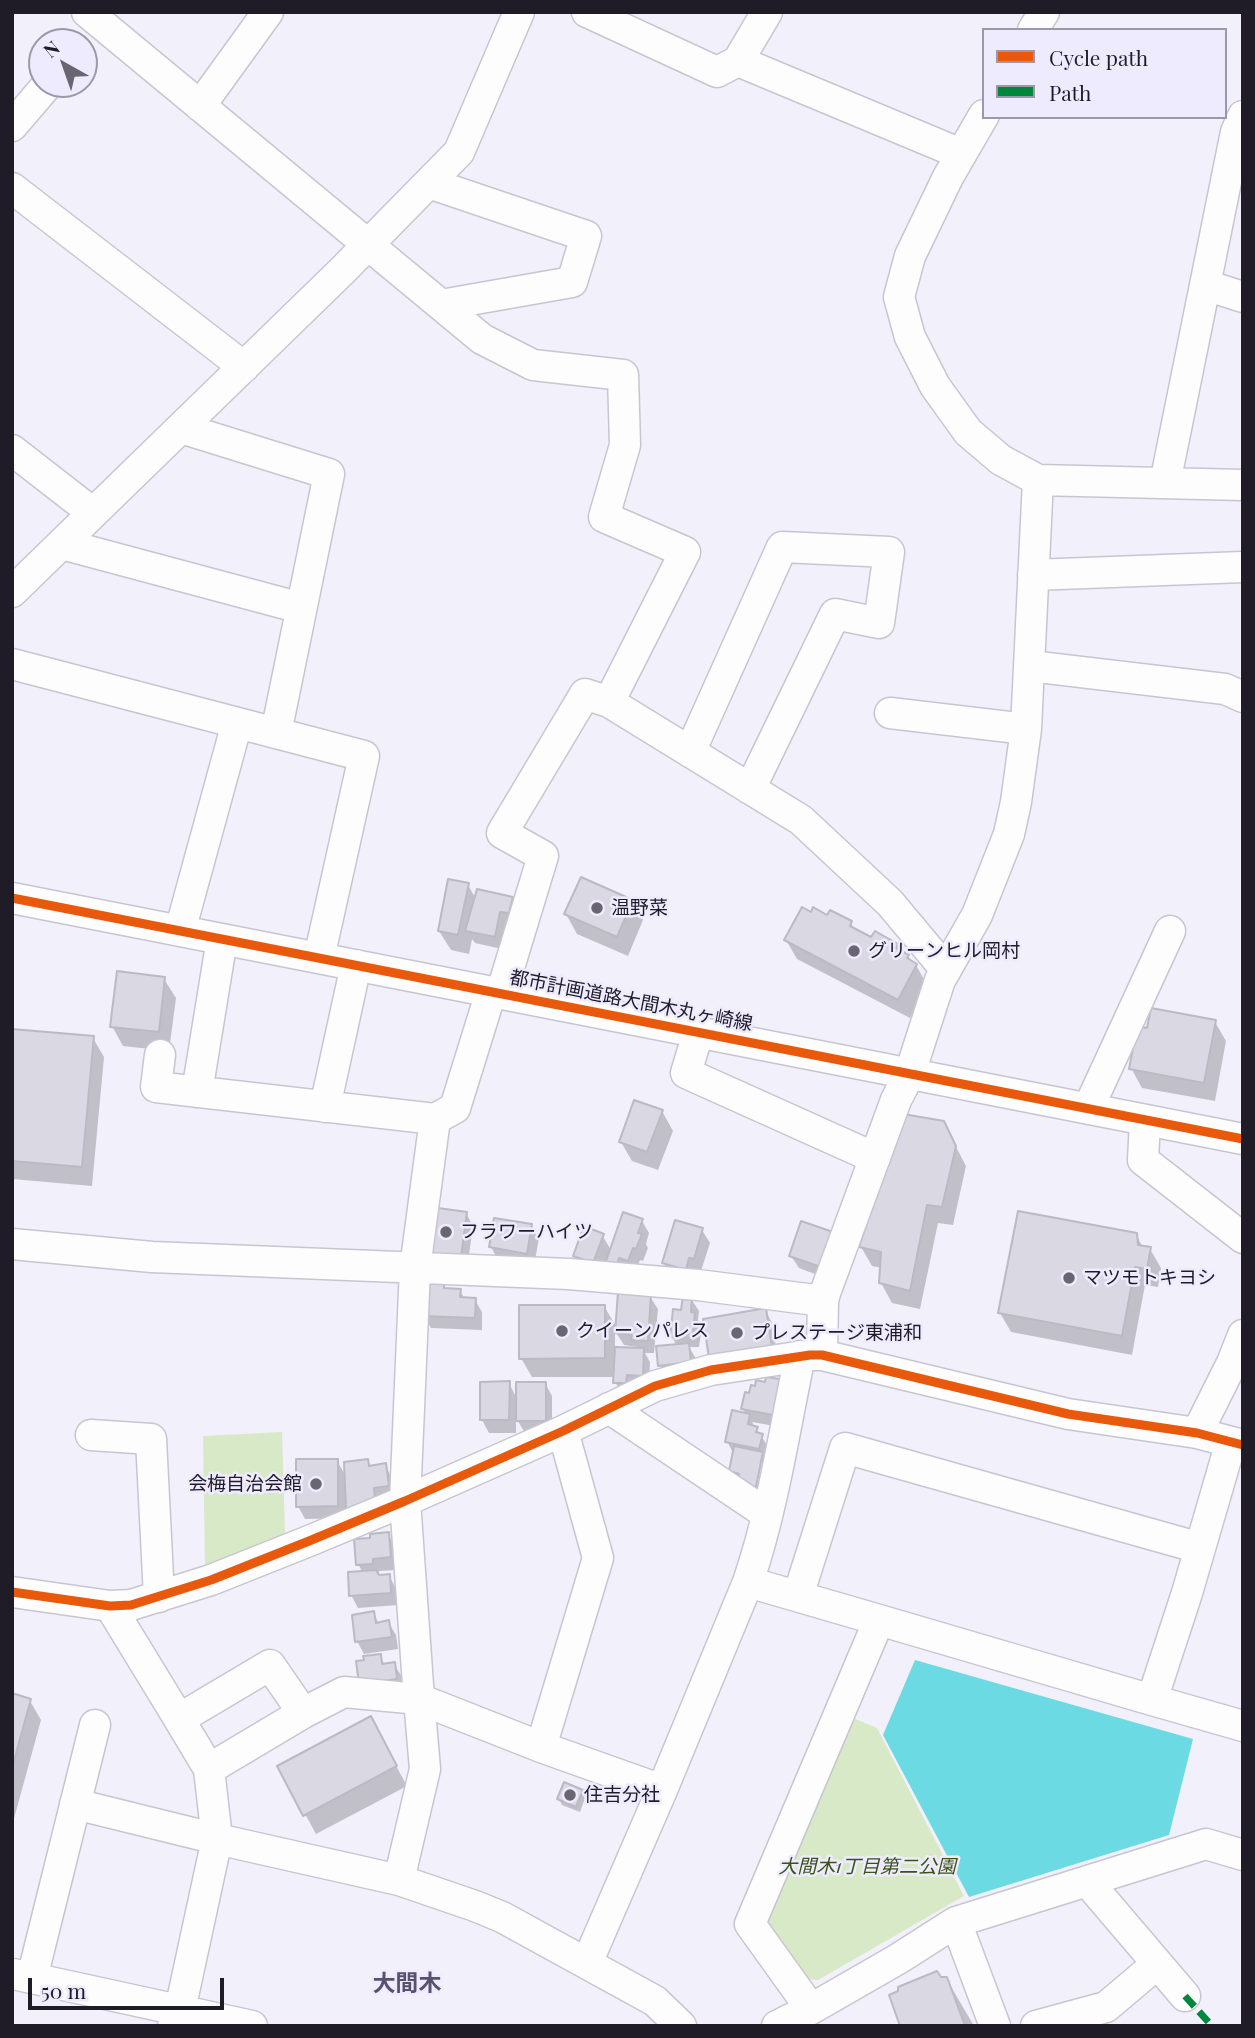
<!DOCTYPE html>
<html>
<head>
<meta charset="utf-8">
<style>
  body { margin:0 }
  #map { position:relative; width:1255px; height:2038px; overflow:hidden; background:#f2f0fa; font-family:"Playfair Display",serif }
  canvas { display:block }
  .frame { position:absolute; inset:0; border:14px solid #1f1c28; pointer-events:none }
  .legend { position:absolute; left:982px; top:28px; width:245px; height:91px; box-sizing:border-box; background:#efebff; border:2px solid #9c98a9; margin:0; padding:9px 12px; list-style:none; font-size:21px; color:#1f1c28 }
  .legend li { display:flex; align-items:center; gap:14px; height:35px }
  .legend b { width:35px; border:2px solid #9c98a9 }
  .north { position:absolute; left:28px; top:28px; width:70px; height:70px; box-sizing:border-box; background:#efebff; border:2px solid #9c98a9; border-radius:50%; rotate:320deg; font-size:19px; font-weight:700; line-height:28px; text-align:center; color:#1f1c28 }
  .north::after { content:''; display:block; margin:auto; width:24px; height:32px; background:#696672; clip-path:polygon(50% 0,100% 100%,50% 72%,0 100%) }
  .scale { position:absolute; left:28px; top:1978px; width:196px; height:32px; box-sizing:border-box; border:4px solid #1f1c28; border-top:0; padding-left:9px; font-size:21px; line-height:24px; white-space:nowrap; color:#1f1c28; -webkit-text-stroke:5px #efebff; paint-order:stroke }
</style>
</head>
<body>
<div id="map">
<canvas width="1255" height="2038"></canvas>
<div class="frame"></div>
<ul class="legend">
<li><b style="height:9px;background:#e8590c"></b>Cycle path</li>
<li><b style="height:9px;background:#00873e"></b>Path</li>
</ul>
<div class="north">N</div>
<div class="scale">50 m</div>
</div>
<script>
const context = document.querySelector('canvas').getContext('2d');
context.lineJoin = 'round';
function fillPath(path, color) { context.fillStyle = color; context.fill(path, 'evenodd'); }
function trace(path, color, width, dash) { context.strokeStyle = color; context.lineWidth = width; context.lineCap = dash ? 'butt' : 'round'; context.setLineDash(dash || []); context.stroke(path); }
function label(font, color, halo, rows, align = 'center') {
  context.font = font + ' "Playfair Display","Noto Sans JP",serif'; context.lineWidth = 5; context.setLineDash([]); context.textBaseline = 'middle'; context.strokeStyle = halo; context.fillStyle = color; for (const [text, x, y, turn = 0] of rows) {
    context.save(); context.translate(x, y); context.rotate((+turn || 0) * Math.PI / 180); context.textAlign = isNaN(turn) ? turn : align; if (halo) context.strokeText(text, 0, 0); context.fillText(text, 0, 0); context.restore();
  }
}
const green = new Path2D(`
  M 282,1432 L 285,1536 L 205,1568 L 203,1436 Z
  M 853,1718 L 877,1728 L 964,1896 L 818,1980 L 807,1979 L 768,1929 L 768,1910 Z`);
const water = new Path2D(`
  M 915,1660 L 1193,1739 L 1169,1835 L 969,1897 L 883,1735 Z`);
const shadow = new Path2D(`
  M 468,885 L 476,899 L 512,898 L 519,911 L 502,949 L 475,943 L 472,939 L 469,954 L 451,950 L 439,931 Z
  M 632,901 L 643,920 L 628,956 L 577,934 L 566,914 Z
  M 812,914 L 851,923 L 855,931 L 872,939 L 897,945 L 901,952 L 908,956 L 912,963 L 916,965 L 927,985 L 910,1018 L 797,959 L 786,940 Z
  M 164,979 L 176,998 L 169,1051 L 123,1046 L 112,1026 Z
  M 1215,1022 L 1226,1041 L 1215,1101 L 1142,1088 L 1131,1068 Z
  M 12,1031 L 93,1038 L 104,1057 L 92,1186 L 12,1179 Z
  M 662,1111 L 673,1131 L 658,1170 L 632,1161 L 621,1142 Z
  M 954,1143 L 966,1166 L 953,1225 L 938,1223 L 920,1309 L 892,1303 L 881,1283 L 882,1268 L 872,1266 L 861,1247 Z
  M 466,1213 L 473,1226 L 467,1269 L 426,1252 Z
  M 642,1221 L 649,1233 L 646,1244 L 648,1248 L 643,1261 L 640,1260 L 635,1273 L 614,1277 L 605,1261 L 600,1274 L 582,1268 L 575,1256 L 602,1235 L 611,1250 Z
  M 802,1223 L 828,1279 L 799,1268 L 791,1256 Z
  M 531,1226 L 539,1238 L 534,1266 L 498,1260 L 491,1247 Z
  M 702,1230 L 710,1243 L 701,1271 L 671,1276 L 664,1263 Z
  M 1136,1234 L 1143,1248 L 1150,1249 L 1161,1268 L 1158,1287 L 1145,1285 L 1132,1355 L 1011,1332 L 1000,1313 Z
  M 443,1284 L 447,1290 L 460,1291 L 465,1299 L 475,1300 L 482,1312 L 482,1330 L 431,1328 L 424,1315 Z
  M 650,1297 L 658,1309 L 654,1353 L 645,1353 L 650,1362 L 649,1388 L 623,1395 L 615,1382 L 615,1377 L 532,1377 L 521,1358 L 604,1306 L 617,1328 ZM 615,1331 L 624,1345 L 637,1347 L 637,1349 L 615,1349 Z
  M 691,1299 L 699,1311 L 698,1320 L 702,1327 L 699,1347 L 689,1347 L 695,1357 L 697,1374 L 667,1378 L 660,1365 L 677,1346 L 672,1337 Z
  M 765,1310 L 772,1323 L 778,1359 L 718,1370 Z
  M 767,1379 L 778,1381 L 786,1394 L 780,1427 L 752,1422 L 769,1448 L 766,1461 L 769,1467 L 762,1499 L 746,1496 L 738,1484 L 731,1471 L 734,1455 L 727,1441 L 733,1412 L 747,1416 L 743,1409 L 746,1394 L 751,1395 L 752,1387 L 756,1388 L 757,1382 L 766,1384 ZM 759,1462 L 763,1462 L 755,1496 L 752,1495 Z
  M 509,1383 L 517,1399 L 545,1383 L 552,1396 L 552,1434 L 525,1433 L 516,1418 L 516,1433 L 489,1433 L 482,1420 Z
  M 337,1461 L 346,1476 L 368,1461 L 371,1467 L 385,1465 L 392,1478 L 395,1499 L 355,1521 L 345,1503 L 345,1518 L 305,1519 L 298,1506 Z
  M 388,1534 L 395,1547 L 397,1570 L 379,1571 L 379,1576 L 389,1576 L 396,1588 L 398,1605 L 358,1608 L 351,1595 L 363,1573 L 358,1564 L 372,1539 Z
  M 373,1613 L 379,1624 L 388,1622 L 396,1635 L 398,1649 L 364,1654 L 357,1641 Z
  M 380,1656 L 385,1665 L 394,1664 L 402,1677 L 403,1692 L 368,1696 L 366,1662 Z
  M 12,1695 L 30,1701 L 41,1720 L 12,1826 Z
  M 381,1738 L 407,1786 L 316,1834 L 279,1766 Z
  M 582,1792 L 585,1798 L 580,1812 L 562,1805 L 559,1799 Z
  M 946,1978 L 974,2026 L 902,2026 L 940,1979 Z`);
const building = new Path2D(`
  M 581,877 L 633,900 L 617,937 L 564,914 Z
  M 448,879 L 469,883 L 458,935 L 438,931 Z
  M 477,889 L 513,897 L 509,913 L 500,912 L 495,937 L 465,931 Z
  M 802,907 L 811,912 L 813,907 L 827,915 L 830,910 L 852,921 L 850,926 L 871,937 L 875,931 L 898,944 L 896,948 L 909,955 L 907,958 L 917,964 L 898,1000 L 784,940 Z
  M 117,971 L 165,977 L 159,1032 L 110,1027 Z
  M 1151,1008 L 1216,1020 L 1204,1083 L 1129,1069 L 1137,1026 L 1147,1028 Z
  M 12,1029 L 94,1036 L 82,1167 L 12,1161 Z
  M 634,1100 L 663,1110 L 647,1152 L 619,1142 Z
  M 903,1114 L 944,1121 L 956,1146 L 942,1207 L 927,1205 L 910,1291 L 879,1283 L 881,1252 L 859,1247 Z
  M 431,1207 L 467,1212 L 461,1257 L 424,1252 Z
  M 1018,1211 L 1137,1233 L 1138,1245 L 1151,1247 L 1147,1269 L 1135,1267 L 1122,1336 L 998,1313 Z
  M 623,1212 L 643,1219 L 638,1233 L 642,1234 L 636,1249 L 633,1248 L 628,1261 L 619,1258 L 616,1268 L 605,1264 Z
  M 494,1218 L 532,1224 L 527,1254 L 489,1247 Z
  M 675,1220 L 703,1228 L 694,1259 L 689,1258 L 686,1270 L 662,1263 Z
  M 801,1221 L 833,1232 L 821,1267 L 789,1256 Z
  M 584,1226 L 604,1234 L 593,1263 L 573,1256 Z
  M 424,1282 L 444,1283 L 444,1288 L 461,1289 L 460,1297 L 476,1298 L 475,1318 L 422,1316 Z
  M 618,1292 L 651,1295 L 648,1341 L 631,1340 L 632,1335 L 615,1333 Z
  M 683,1296 L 692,1297 L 691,1312 L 695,1313 L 693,1335 L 682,1334 L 681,1338 L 670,1337 L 673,1309 L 681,1310 Z
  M 519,1305 L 605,1305 L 605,1358 L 519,1359 Z
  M 766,1308 L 772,1347 L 709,1358 L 703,1319 Z
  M 689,1343 L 691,1362 L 658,1366 L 656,1346 Z
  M 615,1347 L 644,1348 L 643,1376 L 627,1375 L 626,1383 L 613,1383 Z
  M 766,1377 L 780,1379 L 773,1415 L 741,1409 L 745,1392 L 749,1393 L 751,1385 L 755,1386 L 756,1380 L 765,1382 Z
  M 510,1381 L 509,1420 L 480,1420 L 480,1382 Z
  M 516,1382 L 546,1382 L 546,1421 L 516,1421 Z
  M 732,1410 L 750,1414 L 748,1424 L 758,1427 L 756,1432 L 763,1434 L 759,1449 L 725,1442 Z
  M 734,1446 L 763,1452 L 756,1487 L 737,1483 L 739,1474 L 729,1471 Z
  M 296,1459 L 338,1459 L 338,1506 L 296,1507 Z
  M 368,1459 L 369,1466 L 386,1463 L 389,1486 L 374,1488 L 375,1498 L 346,1509 L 344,1462 Z
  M 389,1532 L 391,1557 L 373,1559 L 373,1564 L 356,1565 L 354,1539 L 370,1538 L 370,1534 Z
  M 376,1570 L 379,1575 L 390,1574 L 391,1593 L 349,1596 L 348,1572 Z
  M 374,1611 L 376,1623 L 389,1620 L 392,1637 L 355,1642 L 352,1615 Z
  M 381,1654 L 382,1664 L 395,1662 L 397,1679 L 359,1684 L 356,1661 L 364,1660 L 363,1656 Z
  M 12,1693 L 31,1699 L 12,1768 Z
  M 371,1716 L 397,1766 L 303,1816 L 277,1766 Z
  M 564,1782 L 583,1790 L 576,1807 L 557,1799 Z
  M 937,1971 L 941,1977 L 947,1977 L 965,2026 L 900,2026 L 889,1995 L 898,1991 L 898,1987 Z`);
const minor = new Path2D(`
  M 87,12 L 482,339 L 533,365 L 623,375 L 625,445 L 604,517 L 685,552 L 609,702
  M 587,12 L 717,72 L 738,61 L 767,12
  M 1033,30 L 1044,12
  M 738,61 L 961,154
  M 200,106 L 268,12
  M 984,115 L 948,177 L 910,256 L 899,297 L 910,337 L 935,386 L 968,432 L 1001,460 L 1038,480 L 1243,485
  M 12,126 L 48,84
  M 429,183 L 586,236 L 572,282 L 441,305
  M 12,188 L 244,367
  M 1205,285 L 1243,297
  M 181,428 L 329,474 L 276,733
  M 12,450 L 93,513
  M 1165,483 L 1236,132 L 1243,116
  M 62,544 L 301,608
  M 1033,575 L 1243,567
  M 12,592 L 343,270 L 459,152 L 519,12
  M 12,664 L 364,756 L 319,958
  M 1030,666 L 1225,689 L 1243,697
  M 890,713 L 1026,729
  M 690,752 L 782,547 L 889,552 L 879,623 L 835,614 L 750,789
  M 12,898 L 1243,1139
  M 180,931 L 237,723
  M 501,994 L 543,856 L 502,833 L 585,694 L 609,702 L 801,820 L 890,903 L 946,970
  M 698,1033 L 686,1073 L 875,1158
  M 160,1055 L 156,1087 L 435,1119 L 455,1108 L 491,992
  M 197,1092 L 222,939
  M 325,1107 L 356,965
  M 1088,1109 L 1170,931
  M 1145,1121 L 1143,1160 L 1243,1238
  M 12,1244 L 152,1257 L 569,1274 L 698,1285 L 823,1301
  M 822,1355 L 823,1301 L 825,1293 L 896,1100 L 910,1073 L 940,980 L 977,915 L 1009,834 L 1016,802 L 1026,729 L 1038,480
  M 609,1408 L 767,1514
  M 1197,1433 L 1232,1363 L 1243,1335
  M 91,1435 L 151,1439 L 159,1597
  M 748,1582 L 879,1620
  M 12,1592 L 110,1606 L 131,1605 L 211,1580 L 309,1541 L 405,1501 L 563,1431 L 655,1386 L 711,1370 L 810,1355 L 822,1355 L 1068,1414 L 1197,1433 L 1243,1445
  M 798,1596 L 845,1448 L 1200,1548
  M 110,1606 L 179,1719 L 270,1665 L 303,1713 L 344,1692 L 419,1699 L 405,1501 L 415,1268 L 435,1119
  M 1152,1700 L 1243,1726
  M 541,1747 L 598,1558 L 563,1431
  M 209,1769 L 303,1713
  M 75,1804 L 217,1839 L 209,1769 L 179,1719
  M 399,1880 L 425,1769 L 419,1699 L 541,1747 L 662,1790
  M 1087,1881 L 1185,1996
  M 956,1922 L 995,2026
  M 587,1963 L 662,1790 L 748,1582 C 773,1509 784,1432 800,1356
  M 13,1974 L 252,2026
  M 32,1978 L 95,1725
  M 811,2009 L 898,1959 L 956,1922 L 1206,1844 L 1243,1855
  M 173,2026 L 180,2010 L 217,1839 L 399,1880 L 475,1906 L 502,1917 L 655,2001 L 681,2026
  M 777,2026 L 811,2009 L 750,1924 L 879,1620 L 1152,1700 L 1187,1593 L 1231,1442
  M 1036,2026 L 1106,2007 L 1157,1964`);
const quiet = new Path2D(`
  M 1185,1996 L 1212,2026`);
const cycleway = new Path2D(`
  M 12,898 L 1243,1139
  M 12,1592 L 110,1606 L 131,1605 L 211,1580 L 309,1541 L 405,1501 L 563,1431 L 655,1386 L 711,1370 L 810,1355 L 822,1355 L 1068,1414 L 1197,1433 L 1243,1445`);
const markers = [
  [597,908,7,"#696672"],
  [854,951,7,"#696672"],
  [446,1232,7,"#696672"],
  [1069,1278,7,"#696672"],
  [562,1331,7,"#696672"],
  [737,1333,7,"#696672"],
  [316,1484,7,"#696672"],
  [570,1795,7,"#696672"]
];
const poiNames = [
  ["温野菜",611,908],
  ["グリーンヒル岡村",868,951],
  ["フラワーハイツ",460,1232],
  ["マツモトキヨシ",1083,1278],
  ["クイーンパレス",576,1331],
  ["プレステージ東浦和",751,1333],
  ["会梅自治会館",302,1484,"right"],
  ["住吉分社",584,1795]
];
const streetNames = [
  ["都市計画道路大間木丸ヶ崎線",631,1001,11]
];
const parkNames = [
  ["大間木1丁目第二公園",867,1867]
];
const quarterNames = [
  ["大間木",407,1984]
];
fillPath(green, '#d7e9c6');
fillPath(water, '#6bdae2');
fillPath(shadow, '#0003');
fillPath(building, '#dad8e2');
trace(building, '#bbb9c3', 2);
trace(minor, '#c8c5d0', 33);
trace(minor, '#fdfdfe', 30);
trace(quiet, '#00873e', 7, [14, 7]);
trace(cycleway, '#e8590c', 9);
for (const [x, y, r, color] of markers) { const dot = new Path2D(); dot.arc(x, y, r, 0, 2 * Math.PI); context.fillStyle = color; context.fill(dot); trace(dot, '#efebff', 2.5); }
label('19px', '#1f1c28', '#efebff', poiNames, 'left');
label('19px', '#1f1c28', '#efebff', streetNames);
label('italic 19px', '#395215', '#efebff', parkNames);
label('bold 23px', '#58516d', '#efebff', quarterNames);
</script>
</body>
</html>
